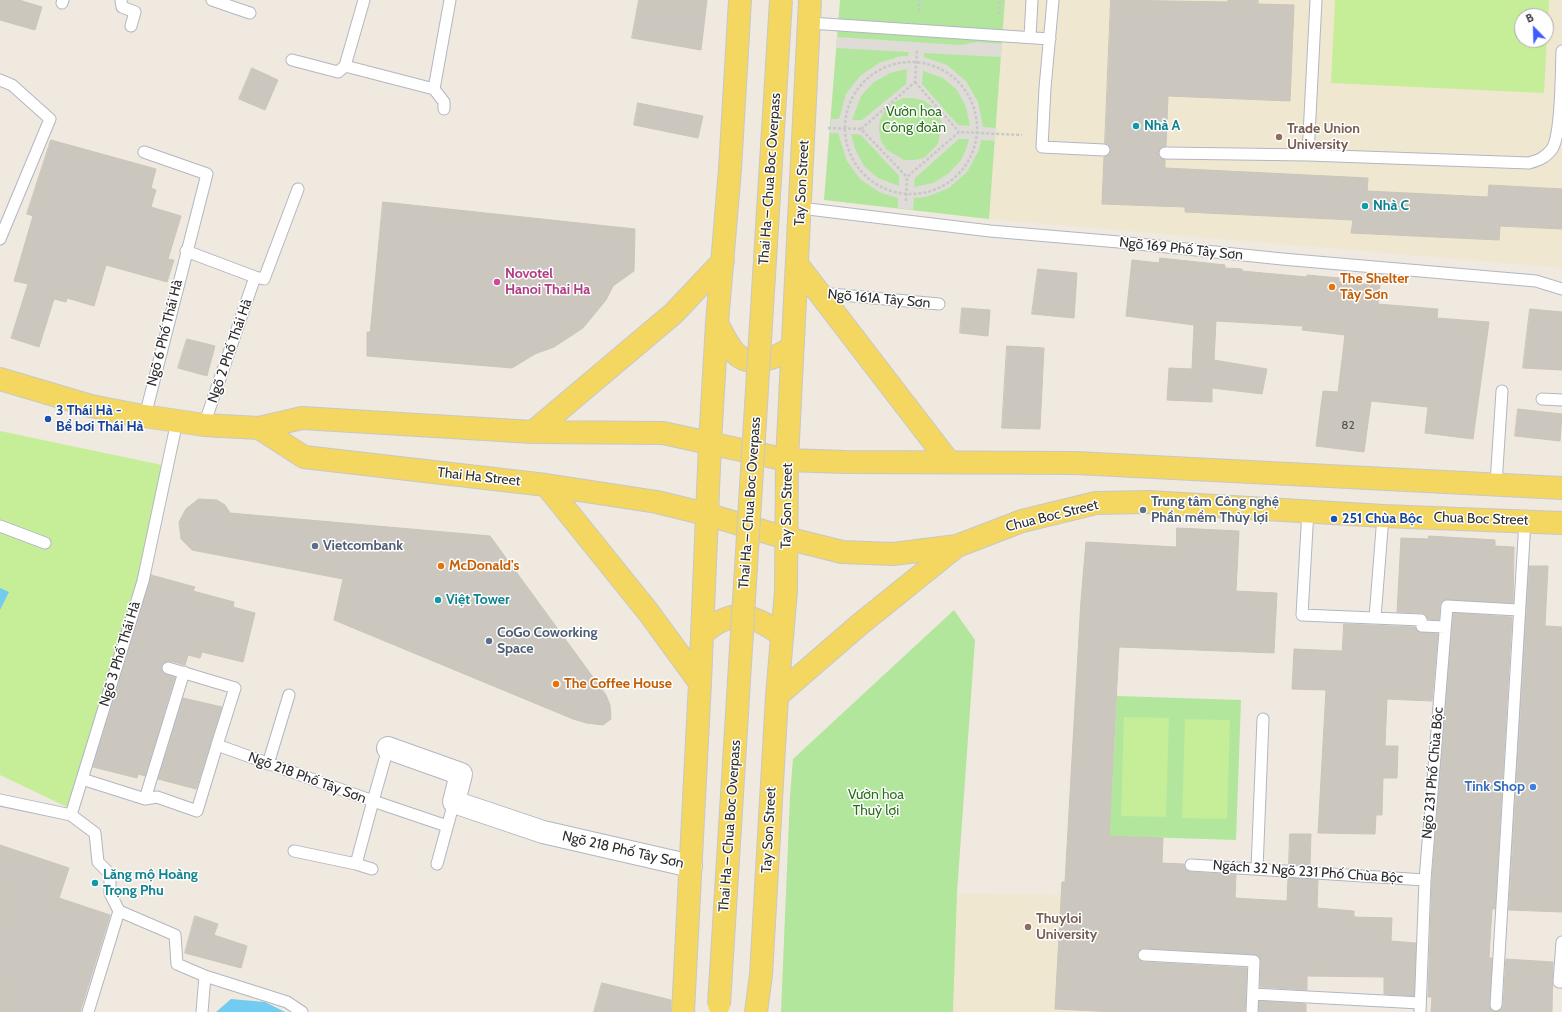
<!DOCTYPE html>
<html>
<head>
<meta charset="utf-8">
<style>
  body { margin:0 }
  #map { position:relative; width:1562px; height:1012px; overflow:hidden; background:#efe9e0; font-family:Cabin,sans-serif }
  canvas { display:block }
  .north { position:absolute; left:1514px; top:8px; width:40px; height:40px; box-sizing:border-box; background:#fff; border:1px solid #ababab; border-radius:50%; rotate:337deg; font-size:11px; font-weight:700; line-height:16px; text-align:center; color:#2d2d2d }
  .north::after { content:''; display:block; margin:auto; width:14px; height:18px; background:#3e5bfd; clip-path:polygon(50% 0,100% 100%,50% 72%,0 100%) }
</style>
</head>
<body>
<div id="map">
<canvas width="1562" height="1012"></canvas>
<div class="north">B</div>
</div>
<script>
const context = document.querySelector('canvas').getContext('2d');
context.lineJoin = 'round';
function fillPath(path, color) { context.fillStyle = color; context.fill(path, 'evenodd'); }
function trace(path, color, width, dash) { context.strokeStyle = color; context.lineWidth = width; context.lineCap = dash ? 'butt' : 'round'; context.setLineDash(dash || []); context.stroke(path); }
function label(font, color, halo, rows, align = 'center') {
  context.font = font + ' Cabin,sans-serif'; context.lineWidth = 3; context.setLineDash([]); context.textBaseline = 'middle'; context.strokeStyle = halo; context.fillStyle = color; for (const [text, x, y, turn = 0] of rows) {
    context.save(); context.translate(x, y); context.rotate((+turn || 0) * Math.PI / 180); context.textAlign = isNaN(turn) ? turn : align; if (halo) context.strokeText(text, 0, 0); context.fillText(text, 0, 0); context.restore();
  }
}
const education = new Path2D(`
  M 1005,0 L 1562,0 L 1562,268 L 989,219 ZM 1522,16 L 1546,16 L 1546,40 L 1522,40 Z
  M 957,893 L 1061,895 L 1099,960 L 1247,967 L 1244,1012 L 953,1012 Z`);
const green = new Path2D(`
  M 840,0 L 1005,0 L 989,219 L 824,200 Z
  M 954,610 L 975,640 L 957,893 L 953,1012 L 781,1012 L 790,796 L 793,759 Z
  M 1117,696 L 1241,700 L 1236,840 L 1109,836 Z`);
const pitch = new Path2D(`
  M 1335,0 L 1549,0 L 1544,93 L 1331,83 ZM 1522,16 L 1546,16 L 1546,40 L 1522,40 Z
  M 0,431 L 162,465 L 138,582 L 67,807 L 0,775 Z
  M 1124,717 L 1169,718 L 1166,817 L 1121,816 Z
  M 1185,719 L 1230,720 L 1227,819 L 1182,818 Z`);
const plaza = new Path2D(`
  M 837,37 L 960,45 L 978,42 L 1002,44 L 1001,57 L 924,53 L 924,57 L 947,65 L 966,81 L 978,102 L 983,127 L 996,128 L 995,141 L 981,140 L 979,150 L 967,172 L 949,188 L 926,197 L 914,198 L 913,210 L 898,208 L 898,198 L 879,192 L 860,179 L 847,161 L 838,133 L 830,133 L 831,119 L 839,119 L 846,94 L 860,76 L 879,63 L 901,56 L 908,56 L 909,52 L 836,48 ZM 907,69 L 906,84 L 862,120 L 852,120 L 861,96 L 874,82 L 890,73 ZM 923,71 L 943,78 L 957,90 L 966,107 L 970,126 L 958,125 L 922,84 ZM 903,98 L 914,98 L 924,101 L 933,107 L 939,115 L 942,125 L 938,144 L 924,158 L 914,160 L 904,160 L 887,150 L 881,141 L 879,129 L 880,120 L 885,110 L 893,103 ZM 851,134 L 861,135 L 899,176 L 899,186 L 878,178 L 864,166 L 855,149 ZM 959,139 L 969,139 L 967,147 L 961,160 L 949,173 L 933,183 L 914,187 L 915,178 Z`);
const water = new Path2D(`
  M 0,588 L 9,592 L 0,610 Z
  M 231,999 L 265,1002 L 285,1012 L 216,1012 Z`);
const building = new Path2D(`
  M 0,0 L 19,0 L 42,7 L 35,30 L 0,20 Z
  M 639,0 L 707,0 L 701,50 L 632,38 Z
  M 1111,0 L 1228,2 L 1228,0 L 1258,0 L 1258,4 L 1294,5 L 1290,101 L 1168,96 L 1166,146 L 1161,147 L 1158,153 L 1159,157 L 1165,160 L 1165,168 L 1368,178 L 1367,191 L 1488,197 L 1489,185 L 1562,189 L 1562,229 L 1500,226 L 1499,240 L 1351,233 L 1353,220 L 1185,212 L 1185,207 L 1102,204 L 1104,157 L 1110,154 L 1111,150 L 1108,144 L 1105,143 Z
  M 252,68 L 278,80 L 265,110 L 239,99 Z
  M 638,103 L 703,116 L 698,138 L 634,125 Z
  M 51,140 L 156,169 L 151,188 L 156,190 L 151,207 L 181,216 L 168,259 L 174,260 L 167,282 L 106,265 L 94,306 L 67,298 L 66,302 L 54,299 L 39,347 L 11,338 L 28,284 L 14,281 L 33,216 L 27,214 Z
  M 383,202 L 635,229 L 634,271 L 613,286 L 606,300 L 583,328 L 554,347 L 535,354 L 512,368 L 367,356 L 367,332 L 370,332 Z
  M 1160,258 L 1225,265 L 1225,268 L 1242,269 L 1242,271 L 1307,277 L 1307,275 L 1339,278 L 1339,282 L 1380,285 L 1378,304 L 1438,309 L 1437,318 L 1489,322 L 1473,439 L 1425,433 L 1428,407 L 1371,401 L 1364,452 L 1316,446 L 1323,391 L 1338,392 L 1345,335 L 1302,330 L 1303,326 L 1216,321 L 1214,360 L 1267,369 L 1262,394 L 1212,388 L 1212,402 L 1167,400 L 1169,368 L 1192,369 L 1194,325 L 1126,316 L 1132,260 L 1159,263 Z
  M 1038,269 L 1077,273 L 1074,318 L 1032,314 Z
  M 962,308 L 990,310 L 988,336 L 960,333 Z
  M 1530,309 L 1562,312 L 1562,370 L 1523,368 Z
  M 187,339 L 215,346 L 207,376 L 178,368 Z
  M 1007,346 L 1044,348 L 1040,429 L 1002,428 Z
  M 1518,409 L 1562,414 L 1560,441 L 1515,436 Z
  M 199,499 L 217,500 L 225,505 L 230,513 L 490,536 L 606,695 L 610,705 L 611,719 L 603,725 L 586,723 L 573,719 L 334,620 L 343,579 L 192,550 L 181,539 L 179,522 L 186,509 Z
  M 1177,528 L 1239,531 L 1236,591 L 1277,593 L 1274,653 L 1119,647 L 1109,836 L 1163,838 L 1162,863 L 1184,864 L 1185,868 L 1191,872 L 1236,875 L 1235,898 L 1287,901 L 1288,878 L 1318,880 L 1317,908 L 1354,911 L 1354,917 L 1392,918 L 1391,941 L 1416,943 L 1414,996 L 1384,994 L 1384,977 L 1307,976 L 1307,990 L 1260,987 L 1261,961 L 1257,955 L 1144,948 L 1141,949 L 1137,954 L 1138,958 L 1143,962 L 1247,968 L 1245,1012 L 1117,1012 L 1055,1009 L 1062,882 L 1065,882 L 1081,600 L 1086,542 L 1176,547 Z
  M 1429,536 L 1495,540 L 1495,546 L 1514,547 L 1513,603 L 1444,600 L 1440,605 L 1439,620 L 1428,619 L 1426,616 L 1422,613 L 1397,612 L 1401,538 L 1428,539 Z
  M 1529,566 L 1548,566 L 1545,626 L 1562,627 L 1562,912 L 1509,910 Z
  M 151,575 L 195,587 L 193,591 L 234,602 L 233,607 L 255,613 L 243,662 L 202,652 L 200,658 L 188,655 L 185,665 L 170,661 L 163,663 L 161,666 L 163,672 L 175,677 L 145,776 L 138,774 L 137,778 L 93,767 Z
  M 1453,613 L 1512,617 L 1495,909 L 1492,909 L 1489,958 L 1492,958 L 1490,1008 L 1496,1012 L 1502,1009 L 1503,1006 L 1506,959 L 1553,962 L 1552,1012 L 1431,1012 L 1432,997 L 1428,997 L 1432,880 Z
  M 1344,624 L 1415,627 L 1419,632 L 1438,634 L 1432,701 L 1387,699 L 1385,746 L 1398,746 L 1397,778 L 1383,778 L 1382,815 L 1376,815 L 1375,834 L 1318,833 L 1326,690 L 1292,689 L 1294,649 L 1342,651 Z
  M 183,698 L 222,707 L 196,789 L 158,779 Z
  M 1290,834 L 1311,834 L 1310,866 L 1289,864 Z
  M 0,845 L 69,868 L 59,898 L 110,915 L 80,1012 L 0,1012 Z
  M 195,916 L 218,924 L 214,935 L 247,946 L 241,968 L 185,953 Z
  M 602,983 L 671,1000 L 671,1012 L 594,1012 Z
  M 1259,1001 L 1306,1004 L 1306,1012 L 1259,1012 Z`);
const path = new Path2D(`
  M 919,11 L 919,0
  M 999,14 L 1000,0
  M845 128a66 66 0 1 1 132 0a66 66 0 1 1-132 0Z
  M 915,82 L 959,132
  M 828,128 L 861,129 L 907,177
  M 861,129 L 915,82 L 917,50
  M 906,201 L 907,177 L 959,132 L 1022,135`);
const service = new Path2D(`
  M 121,0 L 122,7 L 135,12 L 131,26
  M 212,0 L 250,13
  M 364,0 L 345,66 L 434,89
  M 1053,0 L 1045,88 L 1042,147 L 1104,150
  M 62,3 L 63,0
  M 810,23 L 1050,39
  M 1030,37 L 1032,0
  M 292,60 L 338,72 L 345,66
  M 0,80 L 12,85 L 50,119 L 0,239
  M 434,89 L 450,0
  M 434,89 L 444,102 L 444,109
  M 144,152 L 207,174 L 145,416
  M 1165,153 L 1308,155 L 1529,163 C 1539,160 1545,158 1552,149 C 1562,134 1561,71 1562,51
  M 1308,155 L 1316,0
  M 800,208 L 990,231 L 1119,242 L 1282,259 L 1536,281 L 1562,289
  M 186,251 L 255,277
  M 820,293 L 939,304
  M 1542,399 L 1562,400
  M 204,425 L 255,277 L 264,279 L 298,189
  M 1496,484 L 1502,391
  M 1308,510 L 1302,615 L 1421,620 L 1422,626 L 1445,627
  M 0,526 L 45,543
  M 1375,618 L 1383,516
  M 168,668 L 235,688 L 217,745
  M 268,764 L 289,695
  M 82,779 L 145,799 L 157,797 L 197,811 L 217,745 L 373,801 L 388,748
  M 145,799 L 184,672
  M 0,800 L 71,815 L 143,581 L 177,421
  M 71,815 L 95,833 L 98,862 L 110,874 L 110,893 L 119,911 L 175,935 L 177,964 L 205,976 L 287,1002 L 302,1012
  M 294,851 L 356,864
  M 437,864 L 454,802
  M 1191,865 L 1425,880
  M 372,869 L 356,864 L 373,801 L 447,826
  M 1257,869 L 1263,719
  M 1562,942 L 1559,982 L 1562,982
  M 1144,955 L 1254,961 L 1252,1012
  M 1253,994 L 1420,1003
  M 1496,1005 L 1525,521
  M 88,1012 L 119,911
  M 202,1012 L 205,976
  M 1420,1012 L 1425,880 L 1447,606 L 1518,610`);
const minor = new Path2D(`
  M 388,748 L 461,774 L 454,802 L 543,832 L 691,866`);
const primary = new Path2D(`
  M 797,264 L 949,462
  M 717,323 C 722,333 727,344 735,353 C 750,369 778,358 793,346
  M 0,379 L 91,406 L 137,415 L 204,425 L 259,428 L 302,418 L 533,432 L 663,433 L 787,460 L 846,462 L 1076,463 L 1562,488
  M 259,428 L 304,457 L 546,485 L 657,502 L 706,514 L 786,538 L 842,552 L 893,554 L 957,546 L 1022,521 L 1096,503 L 1149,502 L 1383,516 L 1562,523
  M 533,432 L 674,313 L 723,261
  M 546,485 L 649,613 L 700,683
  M 702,634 C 734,607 750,613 782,635
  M 777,696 L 859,625 L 957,546
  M 683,1012 L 700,683 L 710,443 L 717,323 L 730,169 L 740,0
  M 756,1012 L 761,975 L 777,696 L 786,591 L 787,460 L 810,0`);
const primaryBridge = new Path2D(`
  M 719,1005 L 781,0`);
const markers = [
  [1136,126,4,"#0f9aa8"],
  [1279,137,4,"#8d6e63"],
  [1365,206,4,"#0f9aa8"],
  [497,282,4,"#d1479c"],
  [1332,287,4,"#e8710a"],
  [48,419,4,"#1a4fb4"],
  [1143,510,4,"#5c6f8a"],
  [1334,519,4,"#1a4fb4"],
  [315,546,4,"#5c6f8a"],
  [441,566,4,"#e8710a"],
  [438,600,4,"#0f9aa8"],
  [489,641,4,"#5c6f8a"],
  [556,684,4,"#e8710a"],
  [1533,787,4,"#3f7fe0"],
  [95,883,4,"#0f9aa8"],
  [1028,927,4,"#8d6e63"]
];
const numberNames = [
  ["82",1348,425]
];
const parkNames = [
  ["Vườn hoa",914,112],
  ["Công đoàn",914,128],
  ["Vườn hoa",876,795],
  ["Thuỷ lợi",876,811]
];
const cultureNames = [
  ["Nhà A",1144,126],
  ["Nhà C",1373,206],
  ["Việt Tower",446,600],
  ["Lăng mộ Hoàng",103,875],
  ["Trọng Phu",103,891]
];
const educationNames = [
  ["Trade Union",1287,129],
  ["University",1287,145],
  ["Thuyloi",1036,919],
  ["University",1036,935]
];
const streetNames = [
  ["Thai Ha – Chua Boc Overpass",770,179,-86],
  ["Tay Son Street",802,183,-87],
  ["Ngõ 169 Phố Tây Sơn",1181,249,6],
  ["Ngõ 161A Tây Sơn",879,299,5],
  ["Ngõ 6 Phố Thái Hà",165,333,-76],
  ["Ngõ 2 Phố Thái Hà",230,351,-71],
  ["Thai Ha Street",479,477,6],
  ["Thai Ha – Chua Boc Overpass",750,503,-86],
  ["Tay Son Street",787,506,-89],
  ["Chua Boc Street",1052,516,-14],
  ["Chua Boc Street",1481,519,2],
  ["Ngõ 3 Phố Thái Hà",120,654,-73],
  ["Ngõ 231 Phố Chùa Bộc",1433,773,-85],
  ["Ngõ 218 Phố Tây Sơn",307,778,20],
  ["Thai Ha – Chua Boc Overpass",730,826,-86],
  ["Tay Son Street",769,830,-87],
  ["Ngõ 218 Phố Tây Sơn",623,850,13],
  ["Ngách 32 Ngõ 231 Phố Chùa Bộc",1308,872,4]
];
const hotelNames = [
  ["Novotel",505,274],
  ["Hanoi Thai Ha",505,290]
];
const foodNames = [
  ["The Shelter",1340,279],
  ["Tây Sơn",1340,295],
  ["McDonald's",449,566],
  ["The Coffee House",564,684]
];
const transitNames = [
  ["3 Thái Hà -",56,411],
  ["Bể bơi Thái Hà",56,427],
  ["251 Chùa Bộc",1342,519]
];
const serviceNames = [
  ["Trung tâm Công nghệ",1151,502],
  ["Phần mềm Thủy lợi",1151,518],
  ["Vietcombank",323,546],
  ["CoGo Coworking",497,633],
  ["Space",497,649]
];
const shopNames = [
  ["Tink Shop",1525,787]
];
fillPath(education, '#f0e7d0');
fillPath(green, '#b2e69c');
fillPath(pitch, '#c6ed98');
fillPath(plaza, '#dfdcd7');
fillPath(water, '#72cbf1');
fillPath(building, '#cbc7be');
trace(building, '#cbc5b9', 1);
trace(service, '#b3b6c1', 13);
trace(minor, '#b3b6c1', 24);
trace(primary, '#c8c8c8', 24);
trace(path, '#c8c8c8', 2.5, [3, 2]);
trace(service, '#fff', 11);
trace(minor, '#fff', 22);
trace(primary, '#f4d760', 22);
trace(primaryBridge, '#c8c8c8', 24, []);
trace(primaryBridge, '#f4d760', 22);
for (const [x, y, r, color] of markers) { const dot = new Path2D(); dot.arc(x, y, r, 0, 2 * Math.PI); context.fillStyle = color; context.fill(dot); trace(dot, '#fff', 1.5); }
label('12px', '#545451', null, numberNames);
label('14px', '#286e1a', '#fff', parkNames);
label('bold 14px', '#0d838f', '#fff', cultureNames, 'left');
label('bold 14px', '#785e54', '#fff', educationNames, 'left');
label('14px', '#2d2d2d', '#fff', streetNames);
label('bold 14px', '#b23c85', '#fff', hotelNames, 'left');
label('bold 14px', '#c56008', '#fff', foodNames, 'left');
label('bold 14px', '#164399', '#fff', transitNames, 'left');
label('bold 14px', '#4e5e75', '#fff', serviceNames, 'left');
label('bold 14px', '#366cbe', '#fff', shopNames, 'right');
</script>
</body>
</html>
